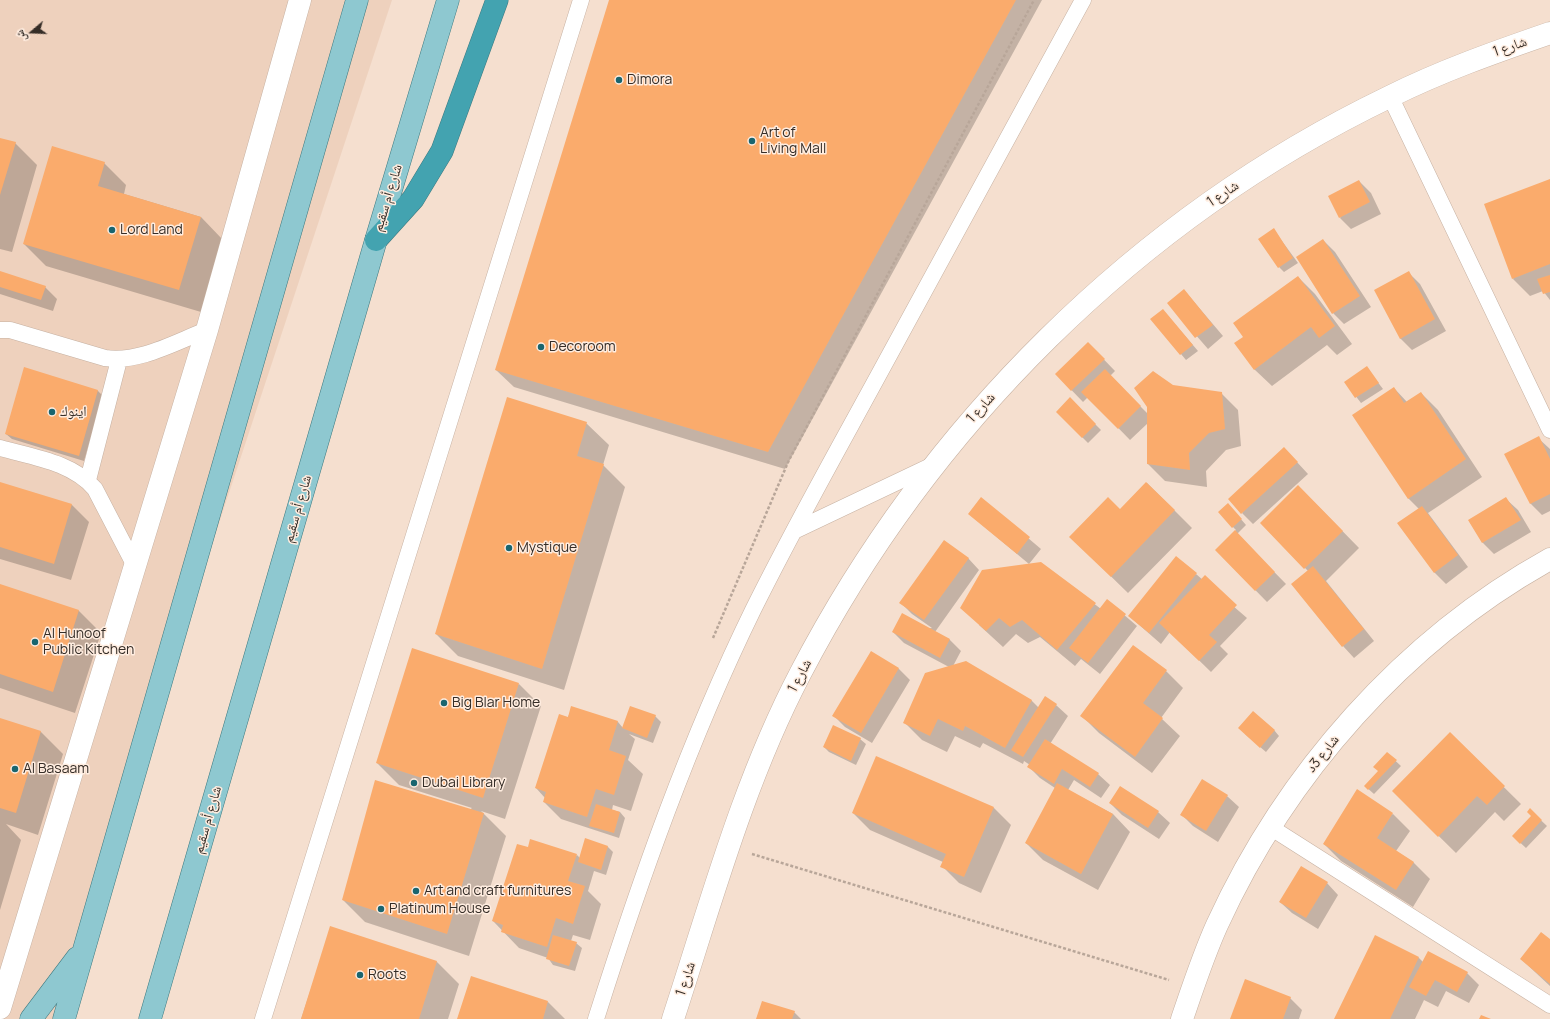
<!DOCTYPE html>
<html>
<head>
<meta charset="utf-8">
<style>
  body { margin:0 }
  #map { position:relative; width:1550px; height:1019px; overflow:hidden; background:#f5dfcf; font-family:Manrope,"Noto Naskh Arabic",sans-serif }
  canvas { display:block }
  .north { position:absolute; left:12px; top:12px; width:40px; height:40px; -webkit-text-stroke:3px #ffede0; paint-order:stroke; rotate:251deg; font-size:11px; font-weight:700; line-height:16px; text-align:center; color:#352d27 }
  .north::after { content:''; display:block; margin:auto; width:14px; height:18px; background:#352d27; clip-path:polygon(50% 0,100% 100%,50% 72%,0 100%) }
</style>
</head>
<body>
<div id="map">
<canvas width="1550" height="1019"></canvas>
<div class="north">ش</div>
</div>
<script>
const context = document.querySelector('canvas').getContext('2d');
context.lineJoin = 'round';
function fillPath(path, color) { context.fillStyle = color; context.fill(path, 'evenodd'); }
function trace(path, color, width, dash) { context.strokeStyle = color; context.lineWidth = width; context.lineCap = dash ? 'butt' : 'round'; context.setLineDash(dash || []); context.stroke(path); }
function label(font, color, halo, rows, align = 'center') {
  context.font = font + ' Manrope,"Noto Naskh Arabic",sans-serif'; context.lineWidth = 3; context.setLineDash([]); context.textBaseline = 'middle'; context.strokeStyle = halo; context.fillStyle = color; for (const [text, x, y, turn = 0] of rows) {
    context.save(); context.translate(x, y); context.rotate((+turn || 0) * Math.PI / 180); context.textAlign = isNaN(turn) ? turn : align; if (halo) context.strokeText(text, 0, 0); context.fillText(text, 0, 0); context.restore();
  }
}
const built = new Path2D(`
  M 0,0 L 392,0 L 55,1019 L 0,1019 Z`);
const shadow = new Path2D(`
  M 610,0 L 1042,0 L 785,469 L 514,387 L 496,370 Z
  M 0,139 L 15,143 L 37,165 L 12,252 L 0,249 Z
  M 104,163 L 126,185 L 124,194 L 201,217 L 223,240 L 201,312 L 46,266 L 24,244 Z
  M 1550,180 L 1550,300 L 1543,291 L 1530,296 L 1513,279 Z
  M 1359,181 L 1371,193 L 1381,214 L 1351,229 L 1340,218 Z
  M 1274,230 L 1298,263 L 1284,272 L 1279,267 Z
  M 1323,240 L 1335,252 L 1371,307 L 1344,324 L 1333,313 Z
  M 0,272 L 45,287 L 57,299 L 53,311 L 0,294 Z
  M 1409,273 L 1420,284 L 1446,331 L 1412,350 L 1400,338 Z
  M 1298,277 L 1315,294 L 1352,344 L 1337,355 L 1327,345 L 1272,386 L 1254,369 L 1244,337 Z
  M 1184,290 L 1223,336 L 1208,349 L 1168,303 Z
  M 1163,310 L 1198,351 L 1186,360 L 1152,319 Z
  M 1088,343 L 1115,371 L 1110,376 L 1148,414 L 1172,386 L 1221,393 L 1238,410 L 1241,446 L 1226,450 L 1206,471 L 1207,487 L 1165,481 L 1148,464 L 1148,423 L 1130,440 L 1088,397 L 1083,402 L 1056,374 Z
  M 1367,368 L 1383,389 L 1361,403 L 1345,382 Z
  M 25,369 L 98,391 L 103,396 L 84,461 L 12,439 L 6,434 Z
  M 1394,388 L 1407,402 L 1421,393 L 1438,410 L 1482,477 L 1428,513 L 1468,567 L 1446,584 L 1434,572 L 1419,509 L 1408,498 Z
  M 1070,399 L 1101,430 L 1088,443 L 1057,412 Z
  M 586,423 L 609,445 L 603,465 L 625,487 L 564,690 L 458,656 L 436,634 Z
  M 1538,438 L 1550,449 L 1550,511 L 1542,515 L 1531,504 L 1506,454 Z
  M 1284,448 L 1308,474 L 1253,524 L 1242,513 Z
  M 0,483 L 72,505 L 89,522 L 71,580 L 0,559 Z
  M 1147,483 L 1192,528 L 1128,593 L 1088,554 L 1120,510 Z
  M 982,499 L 1041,549 L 1029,564 L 969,514 Z
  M 1506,499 L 1518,510 L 1531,532 L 1494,554 L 1483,543 L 1469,521 Z
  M 1315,503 L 1359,548 L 1326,581 L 1374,641 L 1354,658 L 1343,646 L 1308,571 L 1261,523 Z
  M 1233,510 L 1246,525 L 1237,534 L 1286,584 L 1267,602 L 1216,550 L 1236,530 L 1233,527 Z
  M 968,558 L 979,570 L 935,632 L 949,639 L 961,651 L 953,666 L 1031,700 L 1039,708 L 1056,705 L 1068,716 L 1050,744 L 1098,774 L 1110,785 L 1101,798 L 1074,780 L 1068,790 L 1113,814 L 1130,832 L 1098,890 L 1043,860 L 1026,843 L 1055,788 L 1040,778 L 1029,767 L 1030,765 L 1024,761 L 1023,764 L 983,743 L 980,748 L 955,736 L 947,752 L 922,740 L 905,723 L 949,667 L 904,643 L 893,632 L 932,628 L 912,614 L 901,603 Z
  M 1041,563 L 1101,609 L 1108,601 L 1137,626 L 1100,674 L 1081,659 L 1075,666 L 1040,637 L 1028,643 L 1016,634 L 1003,647 L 979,625 Z
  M 1196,574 L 1247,618 L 1220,646 L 1228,654 L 1211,672 L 1170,632 L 1161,644 L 1129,616 Z
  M 0,585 L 79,611 L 101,633 L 75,713 L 0,688 Z
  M 1133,646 L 1166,671 L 1183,688 L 1161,718 L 1180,736 L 1152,773 L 1099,733 L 1082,716 Z
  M 871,652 L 899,669 L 910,680 L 872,743 L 845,727 L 834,716 Z
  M 519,684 L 541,706 L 505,819 L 481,811 L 506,836 L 469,956 L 365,922 L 343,900 L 472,808 L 399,785 L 377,763 Z
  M 572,708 L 618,722 L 623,728 L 655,716 L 661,722 L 653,743 L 629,734 L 635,739 L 628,760 L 643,774 L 631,811 L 613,805 L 612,810 L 620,812 L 625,818 L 619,838 L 561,819 L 544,802 L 545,798 L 536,788 Z
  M 0,719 L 41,732 L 63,754 L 38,835 L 6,824 L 21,840 L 0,910 Z
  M 1274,730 L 1279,736 L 1266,752 L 1245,734 Z
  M 1450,734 L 1521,804 L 1504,821 L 1495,812 L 1456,853 L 1393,791 Z
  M 860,739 L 866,744 L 856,765 L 829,752 L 824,747 Z
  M 1387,753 L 1401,766 L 1374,794 L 1365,786 L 1379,771 Z
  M 1227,796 L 1239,807 L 1218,842 L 1193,826 L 1181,814 Z
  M 1110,803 L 1158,812 L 1170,823 L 1159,839 L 1122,815 Z
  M 994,808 L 1011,825 L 981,893 L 959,883 L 942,866 L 943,862 L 870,830 L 853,813 Z
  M 1530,810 L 1547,826 L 1526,848 L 1513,836 L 1532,816 Z
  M 1393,814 L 1410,831 L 1396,851 L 1413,862 L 1430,879 L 1413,907 L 1341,861 L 1324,844 Z
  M 586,839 L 608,847 L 613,852 L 606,875 L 594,871 L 588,891 L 601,904 L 590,940 L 573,935 L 571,941 L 576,943 L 582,948 L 575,971 L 553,965 L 548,958 L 519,948 L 493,921 L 577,855 L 580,858 Z
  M 1327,883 L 1338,895 L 1318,929 L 1292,913 L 1280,902 Z
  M 331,928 L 437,962 L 459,984 L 448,1019 L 301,1019 Z
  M 1375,937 L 1419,958 L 1423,962 L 1467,973 L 1479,985 L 1469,1003 L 1446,991 L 1438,1007 L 1424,1000 L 1415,1019 L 1335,1019 Z
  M 1550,940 L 1550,986 L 1521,959 Z
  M 1246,980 L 1290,998 L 1302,1010 L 1299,1019 L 1232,1019 Z
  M 548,1002 L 565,1019 L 459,1019 Z
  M 794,1012 L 801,1019 L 757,1019 Z`);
const building = new Path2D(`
  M 609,0 L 1016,0 L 768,452 L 495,370 Z
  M 0,138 L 16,142 L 0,195 Z
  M 52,146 L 105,162 L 98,186 L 201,217 L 179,290 L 23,244 Z
  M 1550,179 L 1550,264 L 1512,279 L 1484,204 Z
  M 1359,180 L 1370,202 L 1339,218 L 1328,196 Z
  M 1274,228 L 1293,258 L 1278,268 L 1258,239 Z
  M 1323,239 L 1360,296 L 1332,314 L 1296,257 Z
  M 0,271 L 46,286 L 41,300 L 0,287 Z
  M 1409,271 L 1435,319 L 1400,339 L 1374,290 Z
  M 1550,275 L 1550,292 L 1543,294 L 1537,279 Z
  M 1298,276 L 1335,326 L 1319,338 L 1311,327 L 1254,370 L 1234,343 L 1243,337 L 1233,323 Z
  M 1184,289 L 1213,325 L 1195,338 L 1167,303 Z
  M 1163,309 L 1193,345 L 1180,355 L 1150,319 Z
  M 1088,342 L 1105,359 L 1071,391 L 1055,374 Z
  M 1367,366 L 1379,383 L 1355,398 L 1344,382 Z
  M 24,367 L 98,390 L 79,456 L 5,434 Z
  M 1105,369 L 1141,406 L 1118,429 L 1081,392 Z
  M 1153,371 L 1173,385 L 1222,392 L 1225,429 L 1209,433 L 1189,453 L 1190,470 L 1147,464 L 1147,407 L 1134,388 Z
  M 1394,387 L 1404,403 L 1421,392 L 1466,459 L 1408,499 L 1352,415 Z
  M 507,397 L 587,422 L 577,456 L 604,464 L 542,669 L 435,634 Z
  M 1070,397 L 1096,424 L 1082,438 L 1056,412 Z
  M 1539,436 L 1550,459 L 1550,494 L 1530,504 L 1504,454 Z
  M 1284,447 L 1298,462 L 1241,514 L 1228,499 Z
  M 0,482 L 72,504 L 54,564 L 0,547 Z
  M 1146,482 L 1175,510 L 1111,577 L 1069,537 L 1108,497 L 1120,509 Z
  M 1298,485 L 1343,531 L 1304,569 L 1260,523 Z
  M 981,497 L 1030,537 L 1017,554 L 968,514 Z
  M 1506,497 L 1521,520 L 1482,543 L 1468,520 Z
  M 1228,503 L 1242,519 L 1232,528 L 1218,512 Z
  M 1422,506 L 1458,555 L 1434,573 L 1397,523 Z
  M 1235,530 L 1275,572 L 1255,591 L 1215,550 Z
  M 944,540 L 969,558 L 924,620 L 899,603 Z
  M 1176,556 L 1197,573 L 1149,633 L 1128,616 Z
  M 1041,562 L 1096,603 L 1057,650 L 1022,620 L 1010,627 L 999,618 L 986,631 L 960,608 L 982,570 Z
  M 1313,566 L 1364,629 L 1342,647 L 1291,584 Z
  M 1205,575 L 1237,605 L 1209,635 L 1217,642 L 1199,661 L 1159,623 Z
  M 0,584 L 79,610 L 53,692 L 0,674 Z
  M 1107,599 L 1126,614 L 1088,663 L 1069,648 Z
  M 902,613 L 950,639 L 940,658 L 892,632 Z
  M 1133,645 L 1167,670 L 1143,703 L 1163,718 L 1135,757 L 1080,716 Z
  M 412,648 L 519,683 L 483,798 L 376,763 Z
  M 871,651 L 899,668 L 861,733 L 832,716 Z
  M 966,661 L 1032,700 L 1005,748 L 965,726 L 963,731 L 938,719 L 930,736 L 903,723 L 925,673 Z
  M 1045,696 L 1057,704 L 1023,757 L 1011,750 Z
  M 571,706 L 618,721 L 609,750 L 626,756 L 614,795 L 596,789 L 587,817 L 543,802 L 546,792 L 535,788 L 559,714 L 568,717 Z
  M 630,706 L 656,715 L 647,738 L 622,728 Z
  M 1253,711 L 1275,730 L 1260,748 L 1238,728 Z
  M 0,718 L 41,731 L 16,813 L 0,808 Z
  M 833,725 L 861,738 L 851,761 L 823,747 Z
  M 1450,732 L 1505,786 L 1487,805 L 1477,796 L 1438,837 L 1392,791 Z
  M 1045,739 L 1099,773 L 1090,787 L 1062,769 L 1054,784 L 1027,767 Z
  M 1387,752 L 1397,760 L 1368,790 L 1364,786 L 1378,771 L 1373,767 Z
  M 876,756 L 994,807 L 964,877 L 940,867 L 946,854 L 852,813 Z
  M 1202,779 L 1228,795 L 1206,831 L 1180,815 Z
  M 375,780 L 484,813 L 447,934 L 342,900 Z
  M 1057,783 L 1113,814 L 1081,874 L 1025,843 Z
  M 1120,786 L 1159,811 L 1148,828 L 1109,803 Z
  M 1357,789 L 1393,813 L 1377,838 L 1414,862 L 1396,890 L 1323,844 Z
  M 596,804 L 620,812 L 614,833 L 589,826 Z
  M 1530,808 L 1542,820 L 1520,844 L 1512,836 L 1531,816 L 1527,812 Z
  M 585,838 L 608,846 L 601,870 L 578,862 Z
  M 530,839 L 577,854 L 568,881 L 585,886 L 573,924 L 556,918 L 547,947 L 501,932 L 503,925 L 492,921 L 517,844 L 528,847 Z
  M 1301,866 L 1328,882 L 1306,918 L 1279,902 Z
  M 330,926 L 437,961 L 419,1019 L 301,1019 Z
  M 1541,932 L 1550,939 L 1550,984 L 1520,959 Z
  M 553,935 L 577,942 L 569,966 L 546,959 Z
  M 1375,935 L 1419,957 L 1390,1019 L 1334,1019 Z
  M 1428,951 L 1468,972 L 1457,992 L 1435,980 L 1426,996 L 1409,987 Z
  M 471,976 L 548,1001 L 543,1019 L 457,1019 Z
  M 1245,979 L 1291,997 L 1283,1019 L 1230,1019 Z
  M 762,1001 L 795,1011 L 792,1019 L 756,1019 Z
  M 1481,1015 L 1491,1019 L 1479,1019 Z`);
const path = new Path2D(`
  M 713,638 L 789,460 L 1034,0
  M 752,854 L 1169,980`);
const service = new Path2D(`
  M 1390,96 L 1550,430
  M 0,330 L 10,330 L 105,358 C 140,363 175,342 207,330
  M 0,448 C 32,457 72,462 95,489 L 135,566
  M 88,480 L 119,360
  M 794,531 L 935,464
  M 1270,827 L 1550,1005
  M 263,1019 L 581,0
  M 596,1019 C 640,880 689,741 753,610 C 794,527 840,446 884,365 C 950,243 1017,122 1083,0`);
const minor = new Path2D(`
  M 0,1008 L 207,330 L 300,0
  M 673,1019 C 711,903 743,783 800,674 C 929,426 1136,219 1389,97 C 1441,71 1495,52 1550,33
  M 1182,1019 C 1193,987 1203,956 1217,925 C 1286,774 1404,640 1550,559`);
const primary = new Path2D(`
  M 31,1019 L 77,958
  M 64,1019 L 357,0
  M 150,1019 L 376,240 L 448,0`);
const motorway = new Path2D(`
  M 376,240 L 413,199 L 442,151 L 497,0`);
const markers = [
  [619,80,4,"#19656f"],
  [752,141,4,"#19656f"],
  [112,230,4,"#19656f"],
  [541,347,4,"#19656f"],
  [52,412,4,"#19656f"],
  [509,548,4,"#19656f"],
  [35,642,4,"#19656f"],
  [444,703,4,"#19656f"],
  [15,769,4,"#19656f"],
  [414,783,4,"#19656f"],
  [416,891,4,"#19656f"],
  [381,909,4,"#19656f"],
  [360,975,4,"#19656f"]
];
const streetNames = [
  ["شارع 1",1510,47,-19],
  ["شارع 1",1223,194,-34],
  ["شارع أم سقيم",388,198,-73],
  ["شارع 1",981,408,-48],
  ["شارع أم سقيم",298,509,-74],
  ["شارع 1",800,676,-62],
  ["شارع 3د",1323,754,-52],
  ["شارع أم سقيم",208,820,-74],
  ["شارع 1",686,979,-72]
];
const poiNames = [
  ["Dimora",627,80],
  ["Art of",760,133],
  ["Living Mall",760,149],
  ["Lord Land",120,230],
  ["Decoroom",549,347],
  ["اينوك",60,412],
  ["Mystique",517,548],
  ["Al Hunoof",43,634],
  ["Public Kitchen",43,650],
  ["Big Blar Home",452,703],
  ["Al Basaam",23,769],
  ["Dubai Library",422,783],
  ["Art and craft furnitures",424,891],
  ["Platinum House",389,909],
  ["Roots",368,975]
];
fillPath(built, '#eed1bd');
fillPath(shadow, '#0003');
fillPath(building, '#faab6c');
trace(service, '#c6b1a2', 17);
trace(minor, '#c6b1a2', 23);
trace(primary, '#3e7a80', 23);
trace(motorway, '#3e7a80', 23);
trace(path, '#b8a699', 2.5, [3, 2]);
trace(service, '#fff', 16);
trace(minor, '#fff', 22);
trace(primary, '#8ec8d0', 22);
trace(motorway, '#43a3b0', 22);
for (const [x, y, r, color] of markers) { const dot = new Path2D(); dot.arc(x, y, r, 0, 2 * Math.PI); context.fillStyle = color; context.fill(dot); trace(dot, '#ffede0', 1.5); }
label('14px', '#352d27', '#ffede0', streetNames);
label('14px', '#352d27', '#ffede0', poiNames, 'left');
</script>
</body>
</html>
